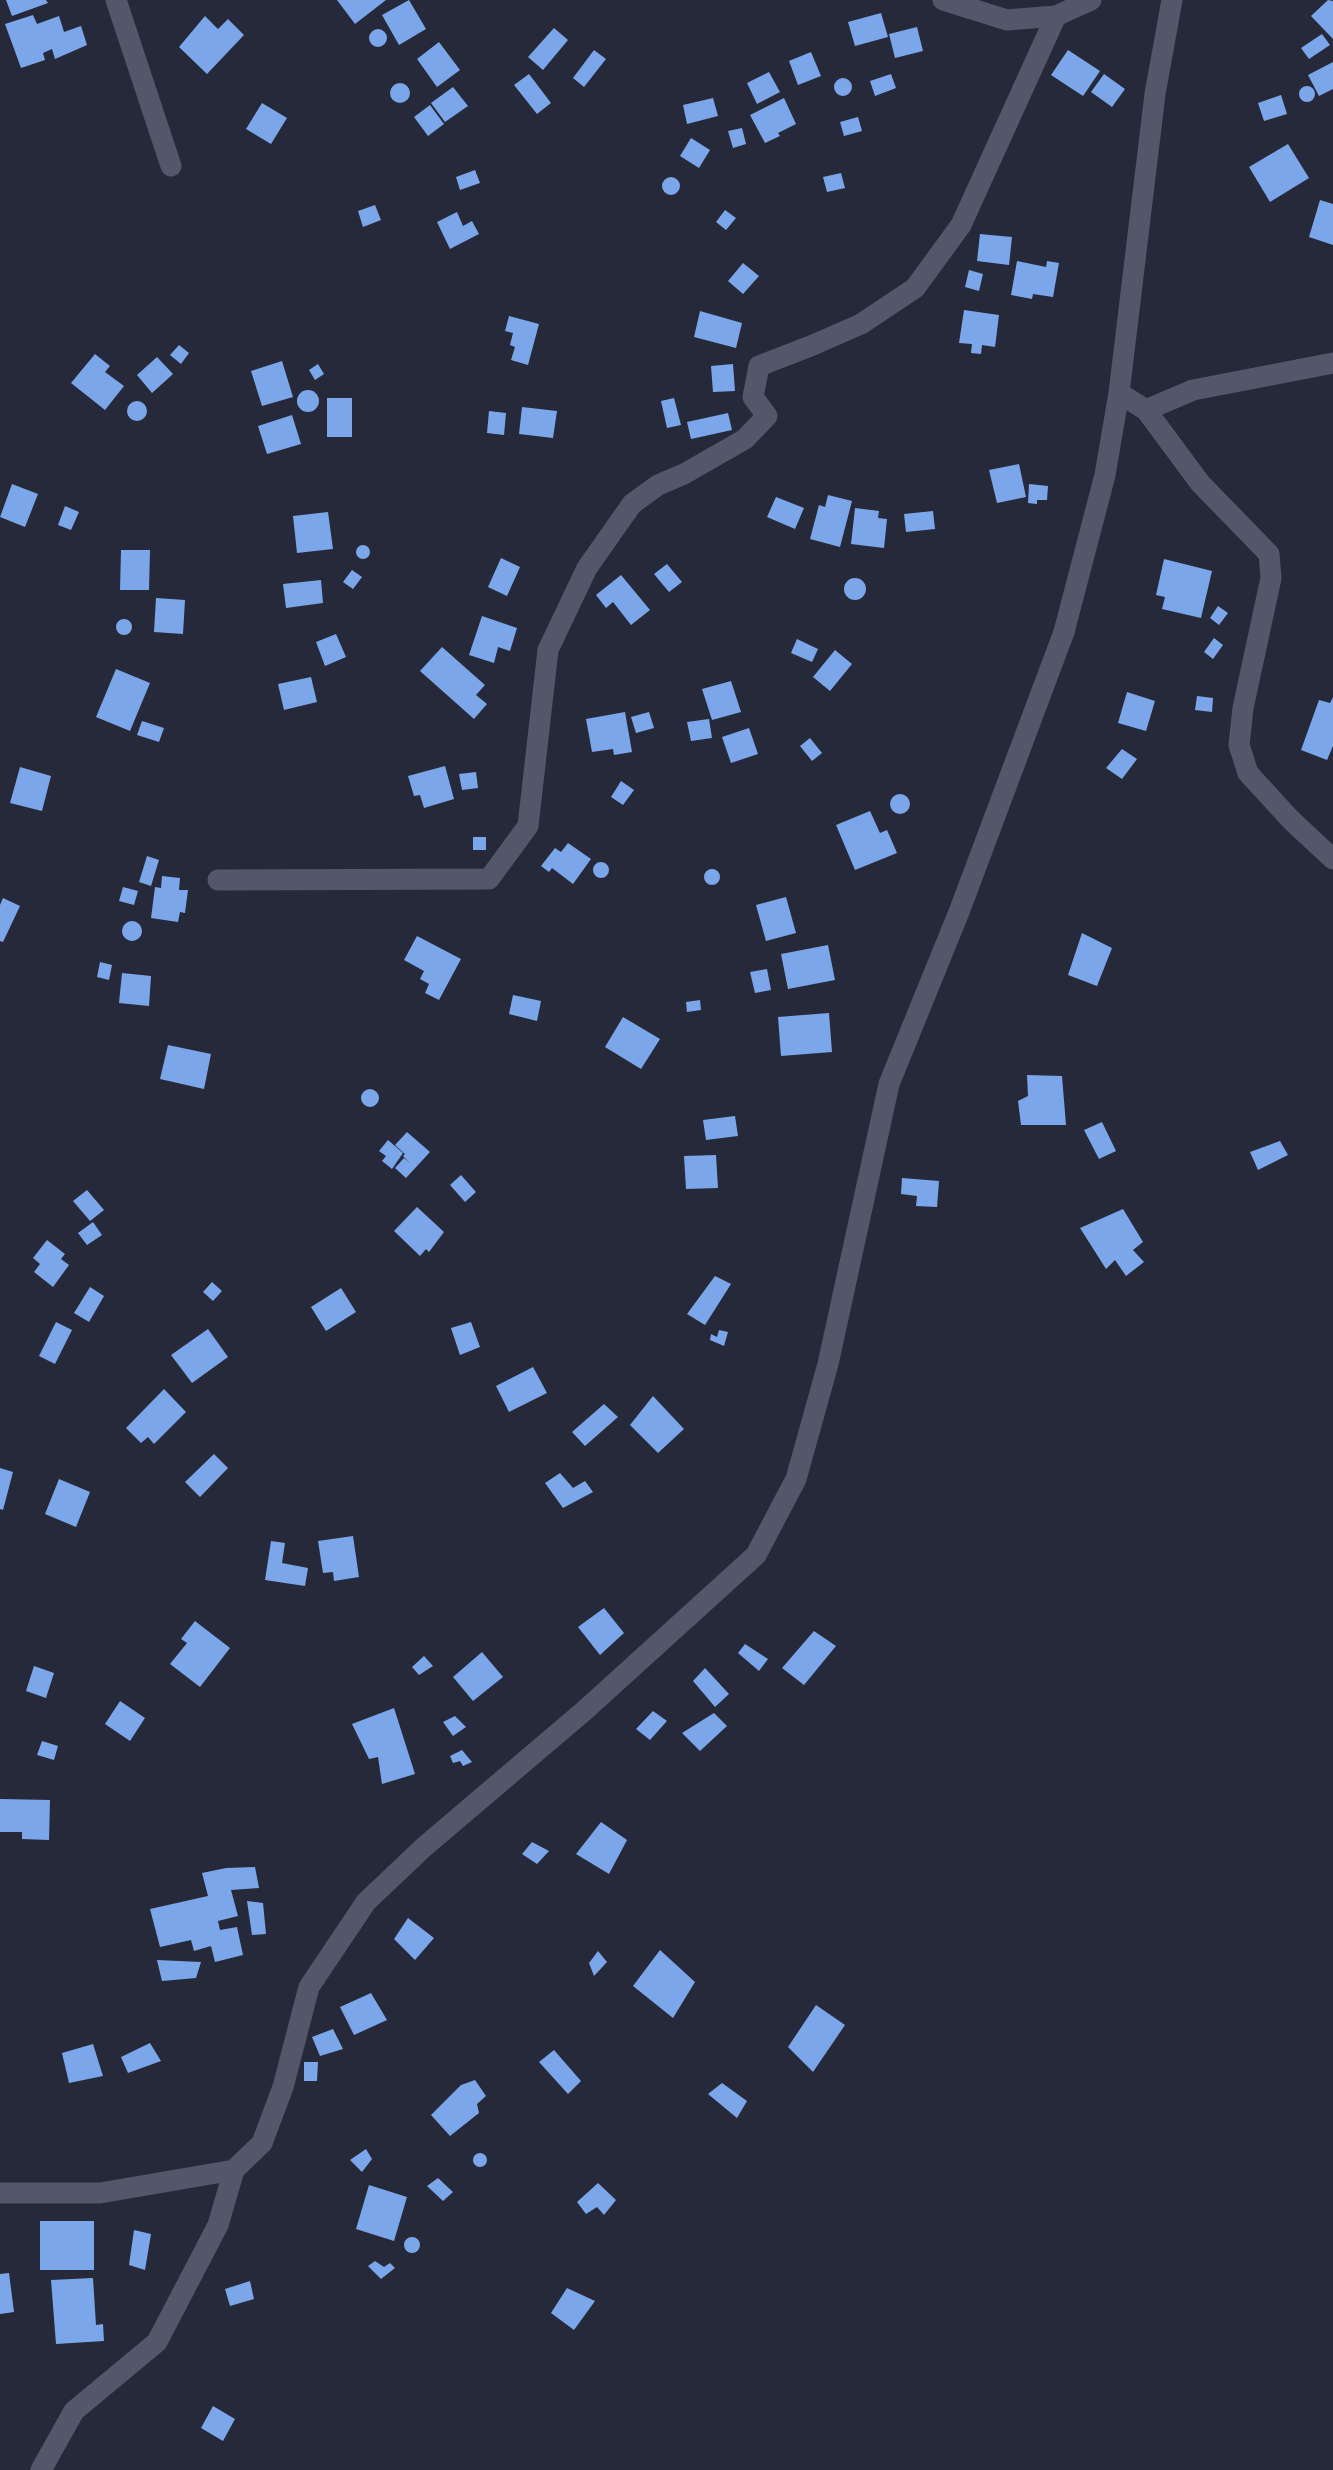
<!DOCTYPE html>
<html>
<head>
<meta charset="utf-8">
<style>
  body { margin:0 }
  canvas { display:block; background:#262939 }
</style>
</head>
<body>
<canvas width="1333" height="2470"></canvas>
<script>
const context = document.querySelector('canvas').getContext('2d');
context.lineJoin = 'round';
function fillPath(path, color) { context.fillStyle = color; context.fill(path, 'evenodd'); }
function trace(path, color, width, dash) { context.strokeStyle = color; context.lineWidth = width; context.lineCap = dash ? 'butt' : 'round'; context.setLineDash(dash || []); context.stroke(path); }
const building = new Path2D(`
  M 6,0 L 46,0 L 48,3 L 12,16 Z
  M 337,0 L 386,0 L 355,24 Z
  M 409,0 L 426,29 L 399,45 L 382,15 Z
  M 1328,0 L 1333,1 L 1333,39 L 1311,16 Z
  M 881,13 L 888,37 L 855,46 L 848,22 Z
  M 33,15 L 37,24 L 59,16 L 64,32 L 81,26 L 87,45 L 55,59 L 52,49 L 43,53 L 45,60 L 21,68 L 5,24 Z
  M 205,16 L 218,29 L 228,19 L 244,35 L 207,74 L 179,47 Z
  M 917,27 L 923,51 L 895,58 L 889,34 Z
  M 554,28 L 568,40 L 543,70 L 528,57 Z
  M369 38a9 9 0 1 1 18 0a9 9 0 1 1-18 0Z
  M 1322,34 L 1330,45 L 1309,59 L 1301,48 Z
  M 439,42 L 460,70 L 437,87 L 417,59 Z
  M 594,50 L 606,59 L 584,87 L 573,78 Z
  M 1068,50 L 1100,71 L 1083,96 L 1051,75 Z
  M 811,52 L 821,76 L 798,85 L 789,61 Z
  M 1333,62 L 1333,89 L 1319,96 L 1308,75 Z
  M 769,72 L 780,92 L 757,104 L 747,83 Z
  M 529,74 L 551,103 L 537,114 L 514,85 Z
  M 891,74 L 896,88 L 875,96 L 870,81 Z
  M 1104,74 L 1125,89 L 1112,107 L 1091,92 Z
  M834 87a9 9 0 1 1 18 0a9 9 0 1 1-18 0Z
  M390 93a10 10 0 1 1 20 0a10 10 0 1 1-20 0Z
  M1299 94a8 8 0 1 1 16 0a8 8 0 1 1-16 0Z
  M 453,87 L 468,106 L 445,122 L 431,103 Z
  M 1281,95 L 1287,114 L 1264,121 L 1258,103 Z
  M 713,98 L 718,116 L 687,124 L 683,105 Z
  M 784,98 L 796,124 L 778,133 L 780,136 L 765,143 L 750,115 Z
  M 262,103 L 287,118 L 271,144 L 246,129 Z
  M 430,105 L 444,124 L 428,136 L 414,117 Z
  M 858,117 L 862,131 L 844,136 L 840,122 Z
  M 742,128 L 746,144 L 733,148 L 728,131 Z
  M 691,138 L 710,150 L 699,168 L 680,156 Z
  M 1288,144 L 1309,178 L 1270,202 L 1249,167 Z
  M 475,170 L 480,183 L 460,190 L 456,177 Z
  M 841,173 L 845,188 L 827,192 L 823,177 Z
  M662 186a9 9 0 1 1 18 0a9 9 0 1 1-18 0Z
  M 1320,200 L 1333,204 L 1333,245 L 1309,237 Z
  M 375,205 L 381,220 L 363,227 L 358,211 Z
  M 725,210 L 736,218 L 726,230 L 716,222 Z
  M 457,212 L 463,226 L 472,221 L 479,234 L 450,249 L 437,222 Z
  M 980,234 L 1012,237 L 1009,265 L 977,261 Z
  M 1017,261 L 1046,267 L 1047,261 L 1059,263 L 1053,297 L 1033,294 L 1032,299 L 1011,295 Z
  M 743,263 L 759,276 L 743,294 L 728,281 Z
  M 969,270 L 983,274 L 979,291 L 965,287 Z
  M 964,310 L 999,315 L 995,347 L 982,345 L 981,354 L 971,353 L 972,344 L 959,343 Z
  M 700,311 L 742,323 L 736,348 L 694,337 Z
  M 509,316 L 539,324 L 528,365 L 511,360 L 515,347 L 510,345 L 513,333 L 505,331 Z
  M 179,345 L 189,353 L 181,364 L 170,355 Z
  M 95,354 L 110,366 L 105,372 L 124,386 L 105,410 L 71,383 Z
  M 157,357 L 173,374 L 152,393 L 137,375 Z
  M 282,361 L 293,397 L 262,406 L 251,371 Z
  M 318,364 L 324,374 L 315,380 L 309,370 Z
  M 733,364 L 735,391 L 713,392 L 711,366 Z
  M297 401a11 11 0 1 1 22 0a11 11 0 1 1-22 0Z
  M 327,398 L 352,398 L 352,437 L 327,437 Z
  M 674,398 L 681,425 L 667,428 L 661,401 Z
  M127 411a10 10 0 1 1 20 0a10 10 0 1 1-20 0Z
  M 522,407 L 557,411 L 553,438 L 519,434 Z
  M 489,411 L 506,413 L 504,435 L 487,433 Z
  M 728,413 L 732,430 L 691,439 L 687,422 Z
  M 292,415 L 301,444 L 267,454 L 258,426 Z
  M 1019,464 L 1026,497 L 997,503 L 989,470 Z
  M 12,484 L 38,494 L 25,527 L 0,517 Z
  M 1029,484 L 1048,486 L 1047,500 L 1037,500 L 1037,504 L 1028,503 Z
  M 828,495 L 852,501 L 840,547 L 810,539 L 819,505 L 825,507 Z
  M 776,497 L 804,508 L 795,529 L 767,517 Z
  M 65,506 L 79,512 L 71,530 L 58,525 Z
  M 855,508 L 879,511 L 878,518 L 887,519 L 884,548 L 851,544 Z
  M 933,511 L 935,529 L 906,532 L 904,514 Z
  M 328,512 L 333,549 L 297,553 L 293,516 Z
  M356 552a7 7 0 1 1 14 0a7 7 0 1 1-14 0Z
  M 121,550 L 150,550 L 149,590 L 120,590 Z
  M 501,558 L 520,567 L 507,596 L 488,587 Z
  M 1164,559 L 1212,571 L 1201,618 L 1162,609 L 1165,597 L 1156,595 Z
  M 667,564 L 682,582 L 669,592 L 654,574 Z
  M 352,570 L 362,577 L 353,589 L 343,582 Z
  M 621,575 L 650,610 L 631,625 L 613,602 L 606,608 L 596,595 Z
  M844 589a11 11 0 1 1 22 0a11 11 0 1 1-22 0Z
  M 321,580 L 323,603 L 286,608 L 283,584 Z
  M 156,598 L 185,600 L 183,634 L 154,632 Z
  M 1218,606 L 1228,613 L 1219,625 L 1210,618 Z
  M 482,616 L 517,628 L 510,651 L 498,647 L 494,663 L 469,655 Z
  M116 627a8 8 0 1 1 16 0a8 8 0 1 1-16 0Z
  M 336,634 L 346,657 L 325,666 L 316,642 Z
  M 1214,638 L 1223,645 L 1213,659 L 1204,652 Z
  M 797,639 L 818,649 L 812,662 L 791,653 Z
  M 442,647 L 485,685 L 476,695 L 487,704 L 474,719 L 420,671 Z
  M 835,650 L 852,664 L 830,691 L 813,677 Z
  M 116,669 L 150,683 L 130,731 L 96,717 Z
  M 311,677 L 317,702 L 284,710 L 278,684 Z
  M 731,681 L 741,712 L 712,720 L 702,689 Z
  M 1127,692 L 1155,701 L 1146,731 L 1118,723 Z
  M 1197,696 L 1213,698 L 1212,712 L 1195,710 Z
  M 1333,697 L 1333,746 L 1327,760 L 1301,750 L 1319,700 L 1330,703 Z
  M 625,712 L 632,752 L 614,755 L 613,749 L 592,752 L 586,719 Z
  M 649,712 L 654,728 L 636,733 L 631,717 Z
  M 709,719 L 712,738 L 691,741 L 687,722 Z
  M 142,721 L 164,728 L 159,742 L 137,735 Z
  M 749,728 L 758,754 L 731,763 L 722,737 Z
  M 810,738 L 822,753 L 812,761 L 800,746 Z
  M 1122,749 L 1137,759 L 1122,779 L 1106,768 Z
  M 445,766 L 454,799 L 424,808 L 420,795 L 414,796 L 408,776 Z
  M 20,767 L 51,776 L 42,811 L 10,803 Z
  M 476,772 L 478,788 L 462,790 L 459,774 Z
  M 621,781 L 634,790 L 623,805 L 611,797 Z
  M890 804a10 10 0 1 1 20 0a10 10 0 1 1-20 0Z
  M 870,811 L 880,833 L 887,830 L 897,853 L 855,870 L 836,825 Z
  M 473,837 L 486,837 L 486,850 L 473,850 Z
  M 568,843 L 591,859 L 573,884 L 552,868 L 549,872 L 541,866 L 555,848 L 561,852 Z
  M 147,856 L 159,860 L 151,886 L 139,882 Z
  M593 870a8 8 0 1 1 16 0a8 8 0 1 1-16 0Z
  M704 877a8 8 0 1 1 16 0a8 8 0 1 1-16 0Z
  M 162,876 L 180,878 L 179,890 L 188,890 L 185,913 L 180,912 L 178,922 L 151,918 L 155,887 L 161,888 Z
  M 123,887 L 138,891 L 134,905 L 119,901 Z
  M 786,897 L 796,933 L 766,941 L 756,905 Z
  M 3,898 L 20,906 L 3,942 L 0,941 L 0,905 Z
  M122 931a10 10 0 1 1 20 0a10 10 0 1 1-20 0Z
  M 1082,933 L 1112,948 L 1097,986 L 1068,975 Z
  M 417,936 L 461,959 L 439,1000 L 425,993 L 429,984 L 420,979 L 424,971 L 404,960 Z
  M 828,945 L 835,980 L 788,989 L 781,954 Z
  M 100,962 L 112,965 L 109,980 L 97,977 Z
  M 767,969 L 771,990 L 755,993 L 750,972 Z
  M 122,973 L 151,976 L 149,1006 L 119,1003 Z
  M 513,995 L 541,1001 L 537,1021 L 509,1014 Z
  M 700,1000 L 701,1010 L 687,1012 L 686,1002 Z
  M 829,1013 L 832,1052 L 781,1056 L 778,1017 Z
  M 623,1017 L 660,1039 L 641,1069 L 605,1047 Z
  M 168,1045 L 211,1054 L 204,1089 L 160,1079 Z
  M 1027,1075 L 1062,1076 L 1066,1125 L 1021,1125 L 1018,1101 L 1028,1096 Z
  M361 1098a9 9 0 1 1 18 0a9 9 0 1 1-18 0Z
  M 735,1116 L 738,1136 L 706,1140 L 703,1120 Z
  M 1102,1122 L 1116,1151 L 1099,1159 L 1084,1130 Z
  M 407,1132 L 430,1152 L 406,1178 L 395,1168 L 404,1158 L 410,1163 L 403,1156 L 405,1154 L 395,1145 Z
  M 388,1140 L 403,1153 L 392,1169 L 382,1161 L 386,1156 L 379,1151 Z
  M 1280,1141 L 1288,1155 L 1258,1170 L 1250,1152 Z
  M 716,1155 L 718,1188 L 686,1189 L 684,1156 Z
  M 461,1175 L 476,1192 L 465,1202 L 450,1185 Z
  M 902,1178 L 939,1181 L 937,1207 L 916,1206 L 917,1196 L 901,1194 Z
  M 87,1190 L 104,1210 L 90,1221 L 73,1201 Z
  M 417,1207 L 444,1232 L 429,1252 L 426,1249 L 420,1256 L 394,1231 Z
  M 1123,1209 L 1143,1242 L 1133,1250 L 1144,1262 L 1126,1276 L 1115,1260 L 1106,1269 L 1080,1228 Z
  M 93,1222 L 102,1235 L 87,1245 L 78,1233 Z
  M 47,1240 L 65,1254 L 61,1259 L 69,1265 L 53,1287 L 34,1272 L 40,1264 L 33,1258 Z
  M 715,1276 L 731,1284 L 705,1325 L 687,1314 Z
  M 212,1282 L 222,1291 L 213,1301 L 203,1292 Z
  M 90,1287 L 104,1296 L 89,1322 L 74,1313 Z
  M 341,1288 L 356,1312 L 326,1331 L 311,1307 Z
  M 56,1322 L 72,1330 L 55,1364 L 39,1356 Z
  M 471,1322 L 480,1347 L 460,1355 L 451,1328 Z
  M 208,1329 L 228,1357 L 192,1383 L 171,1355 Z
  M 719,1330 L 728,1332 L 724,1346 L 710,1340 L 711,1334 L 717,1337 Z
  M 533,1367 L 547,1393 L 509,1412 L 496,1386 Z
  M 164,1389 L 186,1412 L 154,1444 L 148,1437 L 141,1443 L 126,1428 Z
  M 653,1396 L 684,1429 L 658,1453 L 630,1425 Z
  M 604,1404 L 618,1417 L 585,1446 L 572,1432 Z
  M 214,1454 L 228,1468 L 200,1497 L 185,1482 Z
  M 0,1468 L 13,1472 L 3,1510 L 0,1509 Z
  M 560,1473 L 573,1488 L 585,1481 L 593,1492 L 563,1508 L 545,1483 Z
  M 59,1479 L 90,1492 L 76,1527 L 45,1514 Z
  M 353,1536 L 359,1577 L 334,1581 L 333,1572 L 323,1573 L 318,1541 Z
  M 271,1541 L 285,1543 L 282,1563 L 308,1568 L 305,1586 L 265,1580 Z
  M 604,1608 L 624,1633 L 600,1655 L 578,1627 Z
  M 195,1621 L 230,1648 L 200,1687 L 170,1664 L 187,1643 L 181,1639 Z
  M 814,1631 L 836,1646 L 804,1685 L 782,1668 Z
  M 745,1644 L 768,1659 L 759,1671 L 738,1653 Z
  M 482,1652 L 503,1677 L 473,1701 L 453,1677 Z
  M 424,1656 L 433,1666 L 419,1675 L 412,1667 Z
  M 34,1666 L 54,1673 L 46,1698 L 26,1691 Z
  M 705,1668 L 729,1694 L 715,1707 L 693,1681 Z
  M 120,1701 L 145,1718 L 130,1741 L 105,1724 Z
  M 394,1708 L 415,1774 L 382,1784 L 378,1757 L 369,1759 L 352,1724 Z
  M 653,1711 L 667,1721 L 650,1740 L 636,1729 Z
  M 714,1713 L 727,1726 L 700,1751 L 682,1733 Z
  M 455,1716 L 466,1727 L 453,1736 L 443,1722 Z
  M 42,1741 L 58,1746 L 54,1760 L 37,1755 Z
  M 462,1750 L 472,1762 L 463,1766 L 460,1761 L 453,1763 L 450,1756 Z
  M 0,1799 L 50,1800 L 49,1840 L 22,1839 L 22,1832 L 0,1832 Z
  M 601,1822 L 627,1840 L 609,1874 L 576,1854 Z
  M 532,1842 L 549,1851 L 537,1864 L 522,1854 Z
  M 255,1867 L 259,1888 L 231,1890 L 238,1916 L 218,1921 L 220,1930 L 237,1927 L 243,1955 L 215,1962 L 211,1946 L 194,1951 L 191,1940 L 160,1947 L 150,1909 L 208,1896 L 202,1873 L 226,1868 Z
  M 247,1901 L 263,1903 L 266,1934 L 252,1935 Z
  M 408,1918 L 434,1938 L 415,1960 L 394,1939 Z
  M 660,1950 L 695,1982 L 673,2018 L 633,1986 Z
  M 598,1951 L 607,1962 L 594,1976 L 589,1963 Z
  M 157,1960 L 201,1962 L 196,1978 L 162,1981 Z
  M 371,1993 L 387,2020 L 354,2035 L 340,2007 Z
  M 816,2005 L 845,2025 L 813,2072 L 788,2047 Z
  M 333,2029 L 343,2049 L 320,2056 L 312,2037 Z
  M 150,2043 L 161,2061 L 128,2073 L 121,2057 Z
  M 93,2044 L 103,2076 L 69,2083 L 62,2053 Z
  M 554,2050 L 581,2081 L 568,2094 L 539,2062 Z
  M 304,2062 L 318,2062 L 317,2081 L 304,2081 Z
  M 475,2080 L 486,2096 L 477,2104 L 479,2113 L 450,2136 L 431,2115 L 461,2085 Z
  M 722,2083 L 747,2101 L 737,2118 L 708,2094 Z
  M 366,2149 L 372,2159 L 362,2172 L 350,2160 Z
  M473 2160a7 7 0 1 1 14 0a7 7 0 1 1-14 0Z
  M 438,2178 L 453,2192 L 443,2201 L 427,2186 Z
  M 598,2183 L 616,2200 L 604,2215 L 597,2207 L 586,2214 L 577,2202 Z
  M 369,2185 L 407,2197 L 394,2241 L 356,2229 Z
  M 40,2221 L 94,2221 L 94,2270 L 40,2270 Z
  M 134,2230 L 151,2234 L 145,2270 L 129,2265 Z
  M404 2245a8 8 0 1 1 16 0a8 8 0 1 1-16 0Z
  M 375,2261 L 384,2267 L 390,2263 L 395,2268 L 381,2279 L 368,2266 Z
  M 9,2273 L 14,2312 L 0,2314 L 0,2274 Z
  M 93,2278 L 96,2325 L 103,2324 L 104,2341 L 56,2344 L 51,2280 Z
  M 250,2281 L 254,2299 L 230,2306 L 225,2289 Z
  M 567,2288 L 595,2301 L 574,2330 L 551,2313 Z
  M 213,2406 L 235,2419 L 223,2441 L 201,2428 Z`);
const minor = new Path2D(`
  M 116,0 L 171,166
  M 943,0 L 1007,20 L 1056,16 L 1091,0
  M 1119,393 L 1146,410 L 1200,483 L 1269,554 L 1271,578 L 1243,708 L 1239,745 L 1248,773 L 1291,820 L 1333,859
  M 1146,410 L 1193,390 L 1333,363
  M 218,880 L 489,879 L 528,826 L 548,650 L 587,568 L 632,504 L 658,485 L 684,474 L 745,439 L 767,416 L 753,397 L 759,366 L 813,345 L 861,324 L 915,288 L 961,225 L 1056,16
  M 0,2193 L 100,2193 L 234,2170 L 262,2143 L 283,2087 L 309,1987 L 366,1902 L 424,1847 L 584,1711 L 756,1555 L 796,1479 L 828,1364 L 889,1084 L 959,912 L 1064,632 L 1105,475 L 1119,393 L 1155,94 L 1172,0
  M 41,2470 L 74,2411 L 157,2342 L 218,2225 L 234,2170`);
fillPath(building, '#7ba7ea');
trace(minor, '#535769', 21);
</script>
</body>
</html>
